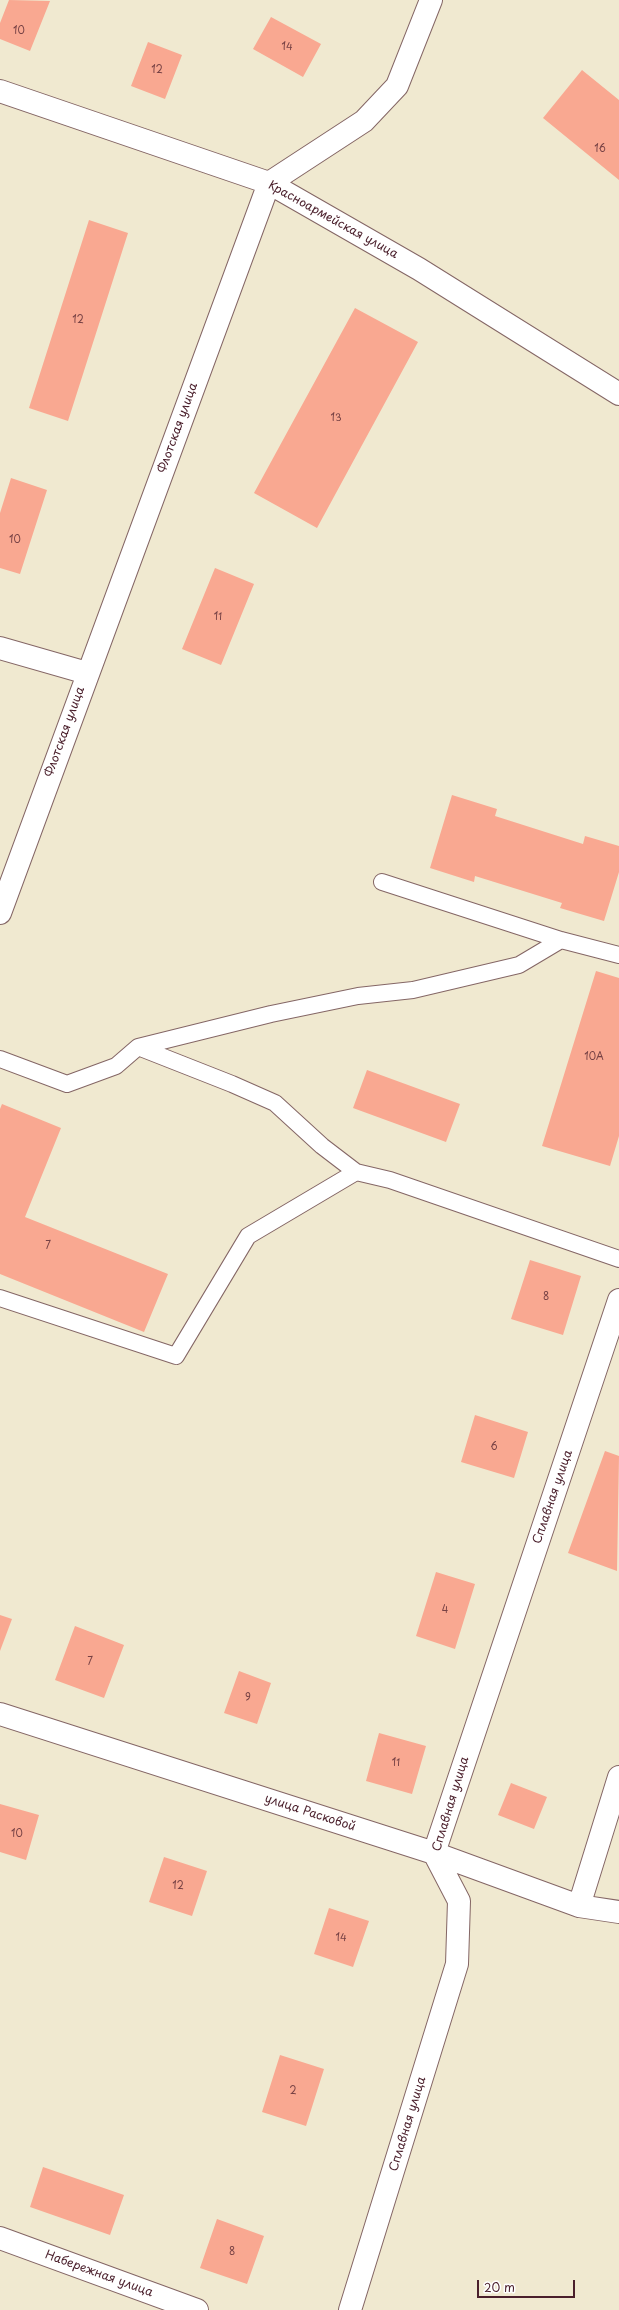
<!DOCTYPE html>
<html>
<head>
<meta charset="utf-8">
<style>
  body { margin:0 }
  #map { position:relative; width:619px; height:2310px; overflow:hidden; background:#f0e9d0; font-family:"Playpen Sans",sans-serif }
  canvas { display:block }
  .scale { position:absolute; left:477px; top:2280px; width:98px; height:18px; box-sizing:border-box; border:2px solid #4a1f2b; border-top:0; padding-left:5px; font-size:12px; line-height:14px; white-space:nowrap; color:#4a1f2b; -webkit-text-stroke:3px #fff; paint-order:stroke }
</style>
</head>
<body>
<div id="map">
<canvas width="619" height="2310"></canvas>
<div class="scale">20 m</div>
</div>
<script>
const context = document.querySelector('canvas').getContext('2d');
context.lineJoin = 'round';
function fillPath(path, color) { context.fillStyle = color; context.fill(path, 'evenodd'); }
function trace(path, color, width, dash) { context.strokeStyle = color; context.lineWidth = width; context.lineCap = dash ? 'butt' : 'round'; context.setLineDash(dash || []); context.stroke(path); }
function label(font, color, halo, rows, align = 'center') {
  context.font = font + ' "Playpen Sans",sans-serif'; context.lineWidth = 3.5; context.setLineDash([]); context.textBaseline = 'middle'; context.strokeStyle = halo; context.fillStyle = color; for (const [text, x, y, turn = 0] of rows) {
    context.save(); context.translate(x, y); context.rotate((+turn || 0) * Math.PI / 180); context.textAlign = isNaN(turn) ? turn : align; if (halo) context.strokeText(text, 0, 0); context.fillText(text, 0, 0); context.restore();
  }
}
const building = new Path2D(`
  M 9,0 L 50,1 L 30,51 L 0,39 L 0,23 Z
  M 271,17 L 321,44 L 303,77 L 253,49 Z
  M 148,42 L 182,55 L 165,99 L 131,86 Z
  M 582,70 L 619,100 L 619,180 L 543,118 Z
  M 89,220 L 128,233 L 68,421 L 29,408 Z
  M 355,308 L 418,342 L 317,528 L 254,493 Z
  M 11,478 L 47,490 L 20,574 L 0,568 L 0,513 Z
  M 215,568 L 254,584 L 221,665 L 182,649 Z
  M 452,795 L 497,809 L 495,816 L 583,844 L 585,836 L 619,846 L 619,872 L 604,921 L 560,908 L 562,903 L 475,876 L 474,882 L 430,868 Z
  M 596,971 L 619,978 L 619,1136 L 610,1166 L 542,1146 Z
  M 367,1070 L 460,1104 L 446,1142 L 353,1108 Z
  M 2,1104 L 61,1128 L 25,1217 L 168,1274 L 144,1332 L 0,1274 L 0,1109 Z
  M 530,1260 L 581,1276 L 563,1335 L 511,1319 Z
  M 475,1415 L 528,1432 L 514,1478 L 461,1462 Z
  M 605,1451 L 619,1456 L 617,1571 L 568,1553 Z
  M 436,1572 L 475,1584 L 455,1649 L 416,1636 Z
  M 0,1615 L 12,1619 L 0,1651 Z
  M 75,1626 L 124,1645 L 104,1698 L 55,1680 Z
  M 239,1671 L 271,1683 L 257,1724 L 224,1713 Z
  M 379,1733 L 426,1746 L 412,1794 L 366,1781 Z
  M 511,1783 L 547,1797 L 534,1829 L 498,1815 Z
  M 0,1804 L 39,1815 L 26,1860 L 0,1852 Z
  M 164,1857 L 207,1871 L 192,1916 L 149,1902 Z
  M 329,1908 L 369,1921 L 353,1967 L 314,1954 Z
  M 280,2055 L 324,2069 L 306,2126 L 262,2112 Z
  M 43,2167 L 124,2195 L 110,2235 L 30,2207 Z
  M 217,2219 L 264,2236 L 247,2284 L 200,2268 Z`);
const lane = new Path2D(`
  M 382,882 L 561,940 L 619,955
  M 138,1047 L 232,1084 L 275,1103 L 322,1146 L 356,1172
  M 0,1059 L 67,1084 L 116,1066 L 138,1047 L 271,1014 L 358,996 L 413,990 L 519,965 L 561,940
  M 0,1298 L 176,1356 L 248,1236 L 356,1172 L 390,1180 L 619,1259`);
const street = new Path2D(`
  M 0,91 L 269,183 L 419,269 L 619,394
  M 0,648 L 87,673
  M 0,913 L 269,183 L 364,121 L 397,86 L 431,0
  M 0,1714 L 434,1853 L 579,1906 L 619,1912
  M 579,1906 L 619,1777
  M 0,2238 L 197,2310
  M 350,2310 L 457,1964 L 459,1901 L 434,1853 L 619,1300`);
const numberNames = [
  ["10",19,31],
  ["14",287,47],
  ["12",157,70],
  ["16",600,149],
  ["12",78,320],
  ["13",336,418],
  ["10",15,540],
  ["11",218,617],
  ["10А",594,1057],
  ["7",48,1246],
  ["8",546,1297],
  ["6",494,1447],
  ["4",445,1610],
  ["7",90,1662],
  ["9",248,1698],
  ["11",396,1763],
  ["10",17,1834],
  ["12",178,1886],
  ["14",341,1938],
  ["2",293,2091],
  ["8",232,2252]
];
const streetNames = [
  ["Красноармейская улица",333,220,29],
  ["Флотская улица",178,428,-70],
  ["Флотская улица",65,732,-70],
  ["Сплавная улица",553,1497,-71],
  ["Сплавная улица",451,1804,-73],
  ["улица Расковой",310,1813,18],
  ["Сплавная улица",408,2124,-73],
  ["Набережная улица",99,2274,20]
];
fillPath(building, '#f9a891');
trace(lane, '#846665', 18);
trace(street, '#846665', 24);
trace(lane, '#fff', 16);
trace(street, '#fff', 22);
label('10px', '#764144', null, numberNames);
label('12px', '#4a1f2b', '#fff', streetNames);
</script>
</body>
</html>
